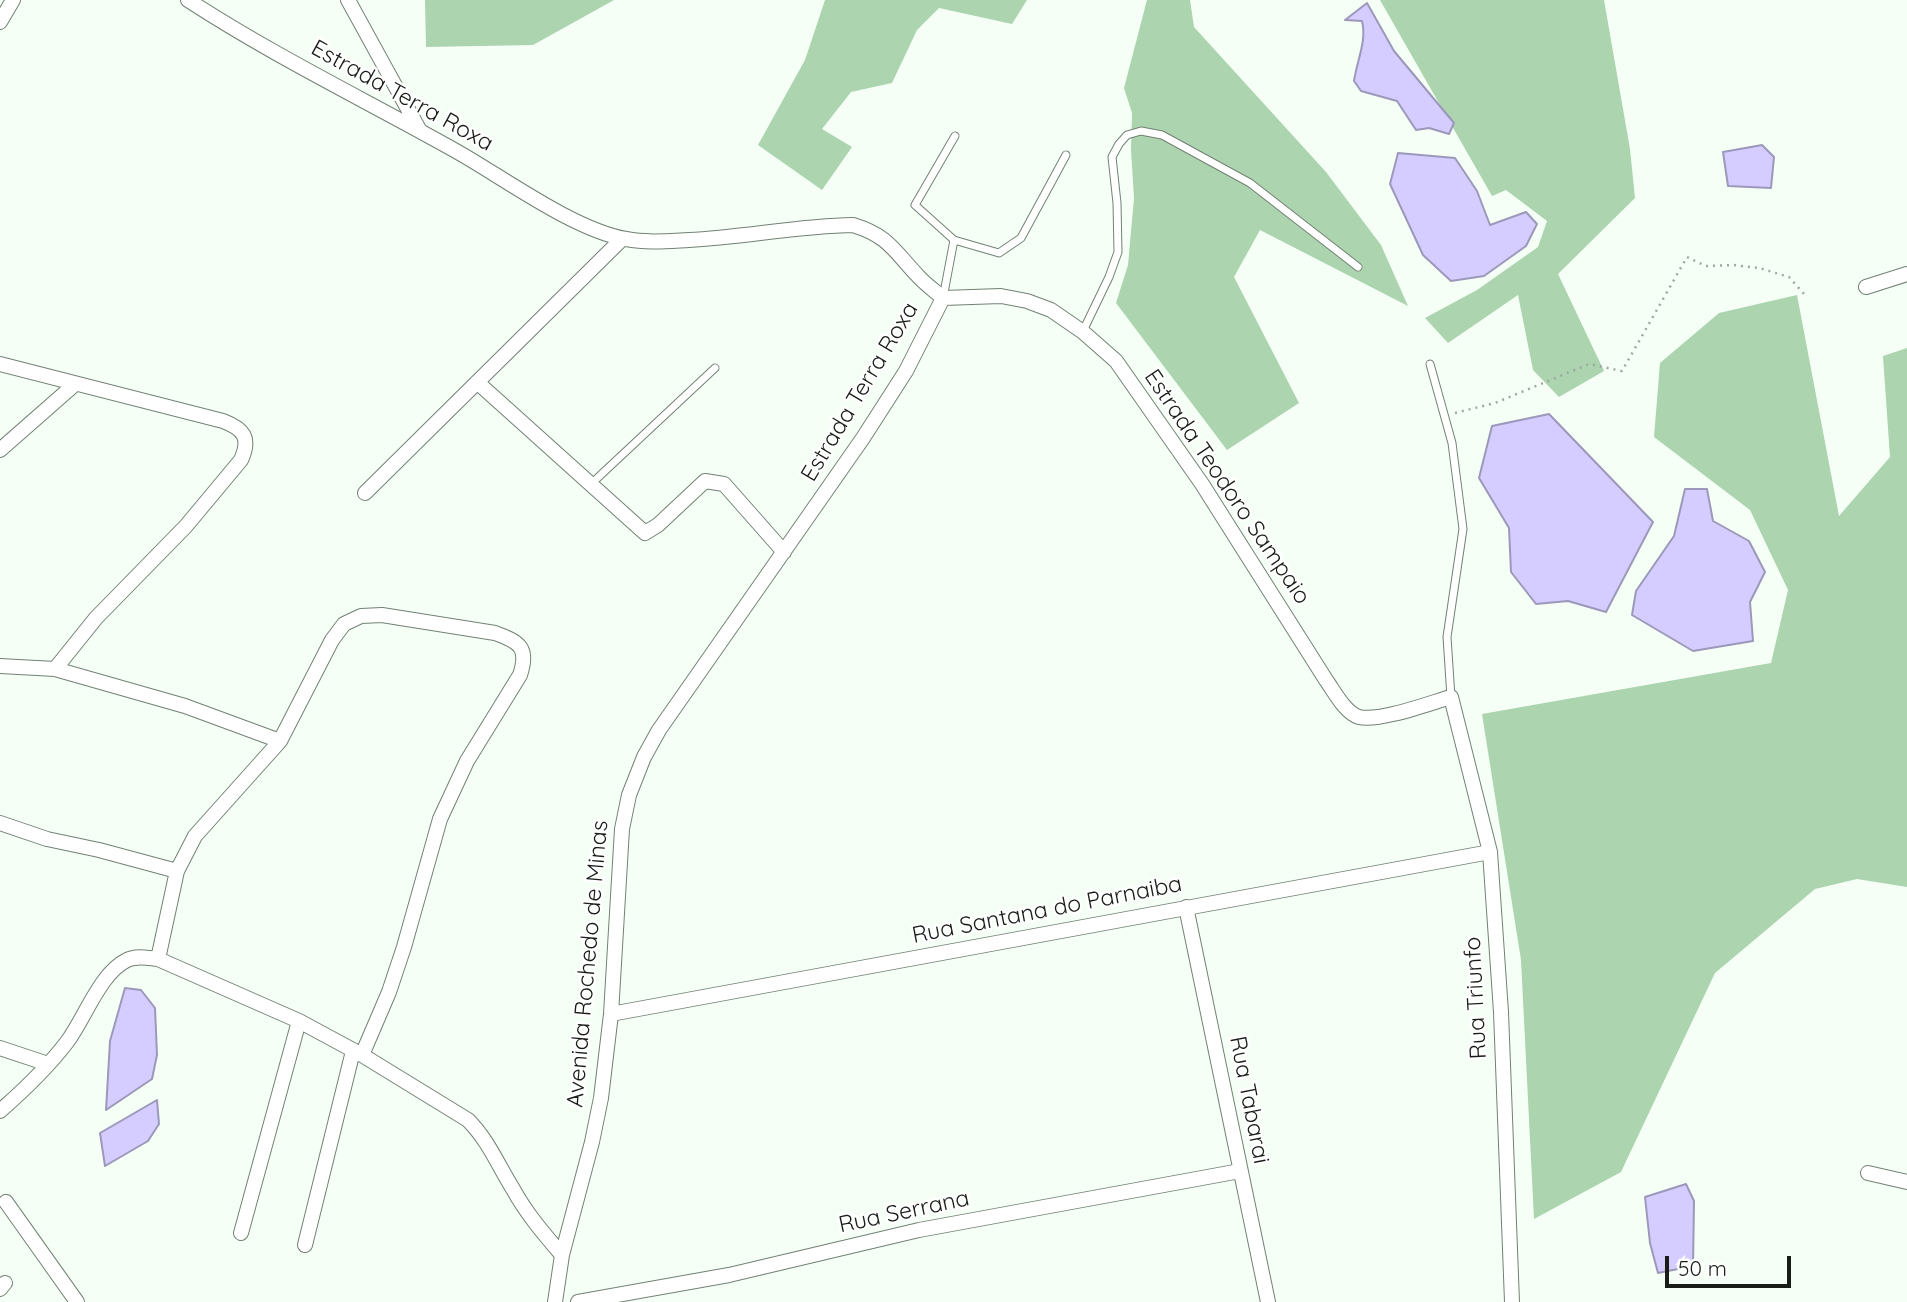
<!DOCTYPE html>
<html>
<head>
<meta charset="utf-8">
<style>
  body { margin:0 }
  #map { position:relative; width:1907px; height:1302px; overflow:hidden; background:#f5fff6; font-family:Quicksand,sans-serif }
  canvas { display:block }
  .scale { position:absolute; left:1665px; top:1256px; width:126px; height:32px; box-sizing:border-box; border:4px solid #181d18; border-top:0; padding-left:9px; font-size:21px; line-height:24px; white-space:nowrap; color:#181d18; -webkit-text-stroke:5px #fff; paint-order:stroke }
</style>
</head>
<body>
<div id="map">
<canvas width="1907" height="1302"></canvas>
<div class="scale">50 m</div>
</div>
<script>
const context = document.querySelector('canvas').getContext('2d');
context.lineJoin = 'round';
function fillPath(path, color) { context.fillStyle = color; context.fill(path, 'evenodd'); }
function trace(path, color, width, dash) { context.strokeStyle = color; context.lineWidth = width; context.lineCap = dash ? 'butt' : 'round'; context.setLineDash(dash || []); context.stroke(path); }
function label(font, color, halo, rows, align = 'center') {
  context.font = font + ' Quicksand,sans-serif'; context.lineWidth = 5; context.setLineDash([]); context.textBaseline = 'middle'; context.strokeStyle = halo; context.fillStyle = color; for (const [text, x, y, turn = 0] of rows) {
    context.save(); context.translate(x, y); context.rotate((+turn || 0) * Math.PI / 180); context.textAlign = isNaN(turn) ? turn : align; if (halo) context.strokeText(text, 0, 0); context.fillText(text, 0, 0); context.restore();
  }
}
const green = new Path2D(`
  M 425,0 L 614,0 L 533,45 L 426,47 Z
  M 825,0 L 1027,0 L 1012,24 L 939,8 L 917,30 L 892,83 L 851,92 L 822,129 L 852,147 L 822,190 L 758,145 L 805,60 Z
  M 1147,0 L 1190,0 L 1194,27 L 1326,172 L 1381,245 L 1408,306 L 1260,230 L 1234,277 L 1299,403 L 1227,450 L 1116,303 L 1128,265 L 1134,198 L 1131,150 L 1132,113 L 1124,88 Z
  M 1380,0 L 1604,0 L 1630,149 L 1635,198 L 1558,274 L 1604,371 L 1559,397 L 1533,370 L 1518,295 L 1448,343 L 1425,318 L 1477,290 L 1538,247 L 1547,221 L 1506,190 L 1492,196 Z
  M 1797,295 L 1839,516 L 1890,457 L 1883,356 L 1907,348 L 1907,887 L 1857,879 L 1815,889 L 1715,973 L 1621,1172 L 1534,1219 L 1521,960 L 1482,714 L 1771,663 L 1788,590 L 1750,510 L 1654,437 L 1660,363 L 1719,313 Z`);
const water = new Path2D(`
  M 1367,3 L 1394,51 L 1454,123 L 1449,134 L 1429,128 L 1416,130 L 1397,101 L 1361,91 L 1354,81 C 1357,60 1367,41 1362,21 L 1345,20 Z
  M 1762,145 L 1774,157 L 1771,188 L 1728,186 L 1723,152 Z
  M 1398,153 L 1455,158 L 1477,191 L 1490,225 L 1526,212 L 1537,224 L 1526,246 L 1484,276 L 1451,281 L 1423,255 L 1390,184 Z
  M 1549,414 L 1653,522 L 1606,612 L 1568,601 L 1536,604 L 1511,572 L 1509,528 L 1479,478 L 1492,426 Z
  M 1685,489 L 1707,489 L 1713,521 L 1749,541 L 1765,572 L 1750,602 L 1753,641 L 1693,651 L 1632,615 L 1636,591 L 1674,536 Z
  M 125,988 L 141,990 L 155,1008 L 157,1055 L 152,1079 L 106,1110 L 110,1041 Z
  M 157,1100 L 159,1124 L 148,1141 L 105,1166 L 100,1133 Z
  M 1686,1184 L 1694,1201 L 1693,1266 L 1658,1273 L 1650,1243 L 1645,1197 Z`);
const path = new Path2D(`
  M 1455,413 L 1495,403 L 1589,364 L 1622,371 L 1687,257 L 1706,266 L 1733,265 L 1759,268 L 1789,277 L 1805,295`);
const service = new Path2D(`
  M 955,136 L 915,205 L 954,240 L 999,253 L 1021,238 L 1066,155
  M 943,298 L 954,240
  M 1083,331 L 1109,277 L 1118,252 L 1117,203 L 1112,157 L 1119,144 L 1127,135 L 1141,131 L 1162,135 L 1250,183 L 1358,267
  M 1430,364 L 1452,443 L 1463,529 L 1447,637 L 1451,697
  M 591,484 L 715,368`);
const minor = new Path2D(`
  M 188,0 C 274,56 367,101 456,151 C 504,178 574,230 626,239 C 647,243 668,241 689,240 C 744,237 798,226 853,225 C 889,236 894,251 918,276 C 925,284 935,291 943,298
  M 348,0 L 420,131
  M 0,22 L 13,0
  M 1866,287 L 1907,274
  M 943,298 L 1001,296 L 1027,301 L 1051,310 L 1083,332 L 1116,361 L 1202,484 L 1326,680 C 1334,691 1345,713 1359,717 C 1379,722 1430,703 1451,697 L 1490,852 L 1501,1012 L 1512,1302
  M 0,364 L 223,421 C 244,429 251,438 241,460 L 186,526 L 96,618 L 55,669
  M 477,382 L 645,533 L 658,525 L 705,481 L 724,484 L 784,552
  M 0,450 L 74,385
  M 365,493 L 622,239
  M 0,666 L 55,669 L 185,706 L 280,741
  M 0,823 L 47,839 L 99,850 L 177,871
  M 1186,907 L 1268,1302
  M 158,959 L 177,871 L 195,836 L 280,741 L 332,640 L 344,624 L 361,616 L 382,615 L 495,633 C 520,642 529,648 520,675 L 467,761 L 440,819 L 404,947 L 389,992 L 362,1055
  M 611,1014 L 1490,852
  M 0,1048 L 48,1064
  M 0,1111 C 24,1090 48,1067 67,1042 C 85,1018 100,973 127,960 C 137,955 148,958 158,959 L 299,1021 L 362,1055 L 468,1120 C 488,1140 498,1165 513,1189 C 526,1213 544,1234 562,1255
  M 1868,1173 L 1907,1182
  M 6,1202 L 77,1302
  M 241,1233 L 299,1021
  M 305,1245 L 353,1051
  M 0,1289 L 5,1283
  M 555,1302 L 562,1255 L 592,1142 L 601,1098 L 611,1014 L 622,829 L 629,795 L 644,757 L 659,730 L 863,438 L 906,371 L 943,298
  M 578,1302 L 729,1275 L 919,1230 L 1240,1171`);
const streetNames = [
  ["Estrada Terra Roxa",402,96,29],
  ["Estrada Terra Roxa",860,392,-59],
  ["Estrada Teodoro Sampaio",1227,487,56],
  ["Rua Santana do Parnaiba",1047,910,-11],
  ["Avenida Rochedo de Minas",588,964,-85],
  ["Rua Triunfo",1476,998,-93],
  ["Rua Tabarai",1249,1100,79],
  ["Rua Serrana",904,1212,-12]
];
fillPath(green, '#abd4af');
fillPath(water, '#d5cdff');
trace(water, '#9c98ba', 2);
trace(service, '#738174', 9);
trace(minor, '#738174', 16);
trace(path, '#a0a8a0', 2.5, [2, 5]);
trace(service, '#fff', 7);
trace(minor, '#fff', 14);
label('23px', '#181d18', '#fff', streetNames);
</script>
</body>
</html>
